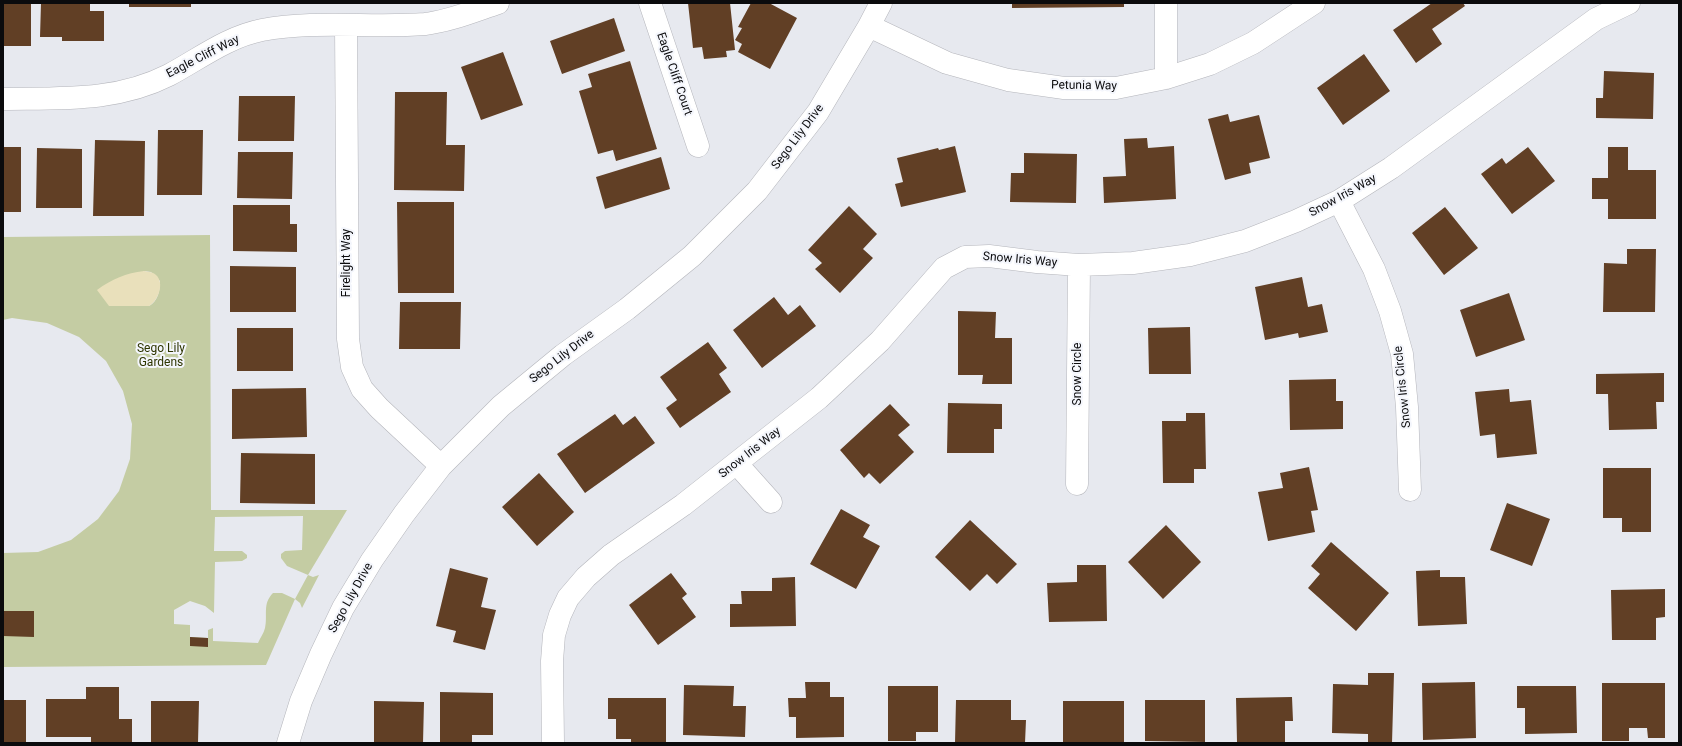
<!DOCTYPE html>
<html>
<head>
<meta charset="utf-8">
<style>
  body { margin:0 }
  #map { position:relative; width:1682px; height:746px; overflow:hidden; background:#e7e9ef; font-family:Roboto,sans-serif }
  canvas { display:block }
  .frame { position:absolute; inset:0; border:4px solid #0b0b0d; pointer-events:none }
</style>
</head>
<body>
<div id="map">
<canvas width="1682" height="746"></canvas>
<div class="frame"></div>
</div>
<script>
const context = document.querySelector('canvas').getContext('2d');
context.lineJoin = 'round';
function fillPath(path, color) { context.fillStyle = color; context.fill(path, 'evenodd'); }
function trace(path, color, width, dash) { context.strokeStyle = color; context.lineWidth = width; context.lineCap = dash ? 'butt' : 'round'; context.setLineDash(dash || []); context.stroke(path); }
function label(font, color, halo, rows, align = 'center') {
  context.font = font + ' Roboto,sans-serif'; context.lineWidth = 4; context.setLineDash([]); context.textBaseline = 'middle'; context.strokeStyle = halo; context.fillStyle = color; for (const [text, x, y, turn = 0] of rows) {
    context.save(); context.translate(x, y); context.rotate((+turn || 0) * Math.PI / 180); context.textAlign = isNaN(turn) ? turn : align; if (halo) context.strokeText(text, 0, 0); context.fillText(text, 0, 0); context.restore();
  }
}
const green = new Path2D(`
  M 210,235 L 211,510 L 347,510 L 308,575 L 313,577 L 319,575 L 302,608 L 300,603 L 295,599 L 266,665 L 3,667 L 3,553 L 38,552 L 71,540 L 98,519 L 119,491 L 130,459 L 132,424 L 123,391 L 106,361 L 79,337 L 47,323 L 12,318 L 3,320 L 3,237 ZM 144,271 L 151,272 L 160,281 C 160,291 158,301 149,306 L 109,306 ZM 303,516 L 302,550 L 285,551 L 281,554 L 281,558 L 287,566 L 308,575 L 295,599 L 282,593 L 273,593 C 262,604 268,615 265,628 C 264,633 260,638 258,643 L 213,641 L 213,628 L 208,630 L 208,638 L 190,637 L 190,625 L 174,624 L 174,610 L 190,601 L 205,606 L 214,613 L 215,562 L 242,561 L 247,558 L 247,555 L 242,551 L 214,551 L 215,517 Z`);
const sand = new Path2D(`
  M 144,271 C 149,272 153,272 156,275 C 165,283 158,301 149,306 L 109,306 L 97,290 C 112,279 126,273 144,271 Z`);
const building = new Path2D(`
  M 3,3 L 31,3 L 31,46 L 3,46 Z
  M 41,3 L 90,3 L 90,11 L 104,11 L 104,41 L 62,41 L 62,37 L 40,37 Z
  M 129,3 L 191,3 L 191,7 L 129,7 Z
  M 688,3 L 730,3 L 735,50 L 726,51 L 727,57 L 704,59 L 702,47 L 693,48 Z
  M 751,3 L 769,3 L 797,18 L 770,69 L 738,52 L 742,44 L 735,40 L 742,28 L 738,27 Z
  M 1012,3 L 1124,3 L 1124,7 L 1012,8 Z
  M 1432,3 L 1463,3 L 1465,6 L 1432,29 L 1442,44 L 1416,63 L 1393,30 Z
  M 614,18 L 625,51 L 562,74 L 550,41 Z
  M 503,52 L 523,105 L 481,120 L 461,67 Z
  M 1364,54 L 1390,91 L 1343,125 L 1317,88 Z
  M 630,61 L 657,149 L 616,161 L 613,150 L 598,154 L 579,91 L 592,87 L 588,74 Z
  M 1604,71 L 1654,73 L 1653,119 L 1596,118 L 1596,98 L 1603,98 Z
  M 395,92 L 447,92 L 446,145 L 465,145 L 464,191 L 394,190 Z
  M 239,96 L 295,96 L 294,141 L 238,141 Z
  M 1228,114 L 1230,122 L 1259,115 L 1270,158 L 1249,163 L 1251,173 L 1225,180 L 1208,119 Z
  M 158,130 L 203,130 L 202,195 L 157,195 Z
  M 1147,138 L 1148,148 L 1174,146 L 1176,199 L 1104,203 L 1103,177 L 1126,176 L 1124,139 Z
  M 95,140 L 145,141 L 144,216 L 93,216 Z
  M 955,146 L 966,192 L 901,207 L 895,184 L 903,182 L 897,158 L 938,148 L 939,150 Z
  M 3,147 L 21,147 L 21,212 L 3,212 Z
  M 1528,147 L 1555,181 L 1512,214 L 1481,174 L 1502,158 L 1506,164 Z
  M 1608,147 L 1628,147 L 1628,170 L 1656,170 L 1656,219 L 1608,219 L 1608,199 L 1592,199 L 1592,178 L 1608,178 Z
  M 37,148 L 82,149 L 82,208 L 36,208 Z
  M 238,152 L 293,152 L 292,199 L 237,198 Z
  M 1024,153 L 1077,154 L 1076,203 L 1010,202 L 1011,173 L 1024,173 Z
  M 661,157 L 670,189 L 605,209 L 596,177 Z
  M 397,202 L 454,202 L 454,293 L 398,293 Z
  M 233,205 L 290,205 L 290,224 L 297,224 L 297,252 L 233,251 Z
  M 849,206 L 877,234 L 863,249 L 873,258 L 840,293 L 815,269 L 822,263 L 808,250 Z
  M 1445,207 L 1478,248 L 1444,275 L 1412,233 Z
  M 1627,249 L 1656,249 L 1655,312 L 1603,312 L 1604,263 L 1627,264 Z
  M 230,266 L 296,267 L 296,312 L 230,312 Z
  M 1302,277 L 1308,307 L 1322,304 L 1328,332 L 1299,338 L 1298,333 L 1265,340 L 1255,287 Z
  M 1509,293 L 1525,340 L 1476,357 L 1460,310 Z
  M 774,297 L 788,315 L 800,305 L 816,326 L 762,368 L 733,330 Z
  M 400,302 L 461,302 L 460,349 L 399,349 Z
  M 958,311 L 996,312 L 995,338 L 1012,338 L 1012,384 L 982,384 L 983,375 L 958,375 Z
  M 1190,327 L 1191,374 L 1149,374 L 1148,328 Z
  M 237,328 L 293,328 L 293,371 L 237,371 Z
  M 708,342 L 727,368 L 719,374 L 731,392 L 680,428 L 666,408 L 677,400 L 660,377 Z
  M 1664,373 L 1664,402 L 1656,402 L 1657,429 L 1609,430 L 1608,394 L 1596,394 L 1596,374 Z
  M 1336,379 L 1336,401 L 1343,401 L 1343,429 L 1290,430 L 1289,380 Z
  M 306,388 L 307,437 L 232,439 L 232,389 Z
  M 1509,389 L 1510,402 L 1531,400 L 1537,454 L 1497,458 L 1495,434 L 1480,436 L 1475,392 Z
  M 948,403 L 1002,404 L 1002,429 L 994,429 L 994,453 L 947,453 Z
  M 890,404 L 910,425 L 898,435 L 914,452 L 880,484 L 869,473 L 864,478 L 840,450 Z
  M 1186,413 L 1205,413 L 1206,469 L 1194,469 L 1194,483 L 1163,483 L 1162,421 L 1186,421 Z
  M 615,414 L 623,425 L 635,416 L 655,443 L 585,493 L 557,454 Z
  M 241,453 L 315,454 L 315,504 L 240,503 Z
  M 1309,467 L 1318,510 L 1311,511 L 1315,532 L 1268,541 L 1258,492 L 1283,488 L 1280,473 Z
  M 1603,468 L 1651,468 L 1651,532 L 1622,532 L 1622,518 L 1603,518 Z
  M 539,473 L 574,512 L 537,546 L 502,507 Z
  M 1507,503 L 1550,519 L 1532,566 L 1490,550 Z
  M 841,509 L 870,525 L 863,537 L 880,546 L 856,589 L 810,564 Z
  M 970,520 L 1017,564 L 997,584 L 987,574 L 970,591 L 935,557 Z
  M 1166,525 L 1201,562 L 1163,599 L 1128,562 Z
  M 1331,542 L 1389,593 L 1356,631 L 1308,588 L 1320,574 L 1311,566 Z
  M 1077,565 L 1106,565 L 1107,621 L 1049,622 L 1047,583 L 1077,582 Z
  M 450,568 L 488,578 L 481,607 L 496,610 L 485,650 L 453,642 L 456,631 L 436,626 Z
  M 1440,570 L 1440,577 L 1465,577 L 1467,624 L 1418,626 L 1416,571 Z
  M 671,573 L 687,594 L 682,598 L 696,617 L 658,645 L 629,605 Z
  M 795,577 L 796,626 L 730,627 L 730,604 L 742,604 L 741,591 L 772,591 L 772,578 Z
  M 1665,589 L 1665,617 L 1656,618 L 1656,640 L 1612,640 L 1611,590 Z
  M 3,611 L 34,611 L 34,637 L 3,636 Z
  M 190,637 L 208,638 L 208,647 L 190,646 Z
  M 1368,673 L 1394,673 L 1392,743 L 1368,743 L 1368,734 L 1332,733 L 1333,684 L 1368,685 Z
  M 805,682 L 830,682 L 830,697 L 844,697 L 844,737 L 796,738 L 796,717 L 789,717 L 788,698 L 806,698 Z
  M 1475,682 L 1476,738 L 1423,740 L 1422,683 Z
  M 1602,683 L 1665,683 L 1665,738 L 1648,738 L 1647,728 L 1629,728 L 1629,741 L 1602,741 Z
  M 684,685 L 734,686 L 733,706 L 746,706 L 745,737 L 683,735 Z
  M 888,686 L 938,686 L 938,732 L 916,732 L 916,741 L 888,741 Z
  M 1517,686 L 1576,686 L 1577,733 L 1525,734 L 1525,708 L 1517,708 Z
  M 86,687 L 119,687 L 119,719 L 132,719 L 132,743 L 91,743 L 91,737 L 46,737 L 46,699 L 86,699 Z
  M 440,692 L 493,693 L 493,735 L 472,735 L 472,743 L 440,743 Z
  M 1292,697 L 1293,721 L 1285,721 L 1285,742 L 1237,742 L 1236,698 Z
  M 608,698 L 666,698 L 666,743 L 631,743 L 631,739 L 616,739 L 616,719 L 608,719 Z
  M 3,700 L 26,700 L 26,743 L 3,743 Z
  M 956,700 L 1011,700 L 1011,720 L 1026,720 L 1025,743 L 955,743 Z
  M 1145,700 L 1205,700 L 1205,742 L 1145,741 Z
  M 151,701 L 199,701 L 198,743 L 151,743 Z
  M 374,701 L 424,702 L 423,743 L 374,743 Z
  M 1063,701 L 1124,701 L 1124,743 L 1063,743 Z`);
const minor = new Path2D(`
  M 650,3 L 698,146
  M 346,25 L 348,339 L 352,367 L 362,389 L 379,408 L 441,466
  M 869,26 L 947,63 L 1008,80 L 1064,88 L 1116,88 L 1166,78 L 1210,64 L 1253,43 L 1314,3
  M 1166,78 L 1166,3
  M 3,99 C 61,98 116,102 169,75 C 199,59 227,37 262,30 C 315,20 371,28 425,24 C 450,21 474,11 498,3
  M 1339,201 L 1374,269 L 1390,311 L 1402,354 L 1407,407 L 1410,490
  M 737,464 L 771,502
  M 1077,484 L 1079,265
  M 288,743 L 301,701 L 321,654 L 343,608 L 372,560 L 404,514 L 441,466 L 501,406 L 563,355 L 627,309 L 692,256 L 757,191 L 818,112 L 869,26 L 881,3
  M 553,743 L 552,661 L 554,635 L 560,615 L 568,598 L 586,577 L 611,555 L 683,505 L 819,398 L 880,341 L 944,268 L 965,257 L 989,256 L 1037,262 L 1079,265 L 1133,263 L 1190,255 L 1245,241 L 1296,221 L 1339,201 L 1391,168 L 1596,19 L 1629,3`);
const streetNames = [
  ["Eagle Cliff Way",203,57,-27],
  ["Eagle Cliff Court",674,74,71],
  ["Petunia Way",1084,86,1],
  ["Sego Lily Drive",798,137,-53],
  ["Snow Iris Way",1343,196,-29],
  ["Snow Iris Way",1020,260,5],
  ["Firelight Way",347,263,-90],
  ["Sego Lily Drive",562,357,-38],
  ["Snow Circle",1078,374,-90],
  ["Snow Iris Circle",1403,387,-96],
  ["Snow Iris Way",750,453,-38],
  ["Sego Lily Drive",351,598,-61]
];
const parkNames = [
  ["Sego Lily",161,349],
  ["Gardens",161,363]
];
fillPath(green, '#c4cca3');
fillPath(sand, '#e9e0bb');
fillPath(building, '#613f25');
trace(minor, '#b4b5bb', 23);
trace(minor, '#fff', 22);
label('12px', '#0b0b0d', '#f4f6fc', streetNames);
label('12px', '#2e3500', '#f4f6fc', parkNames);
</script>
</body>
</html>
